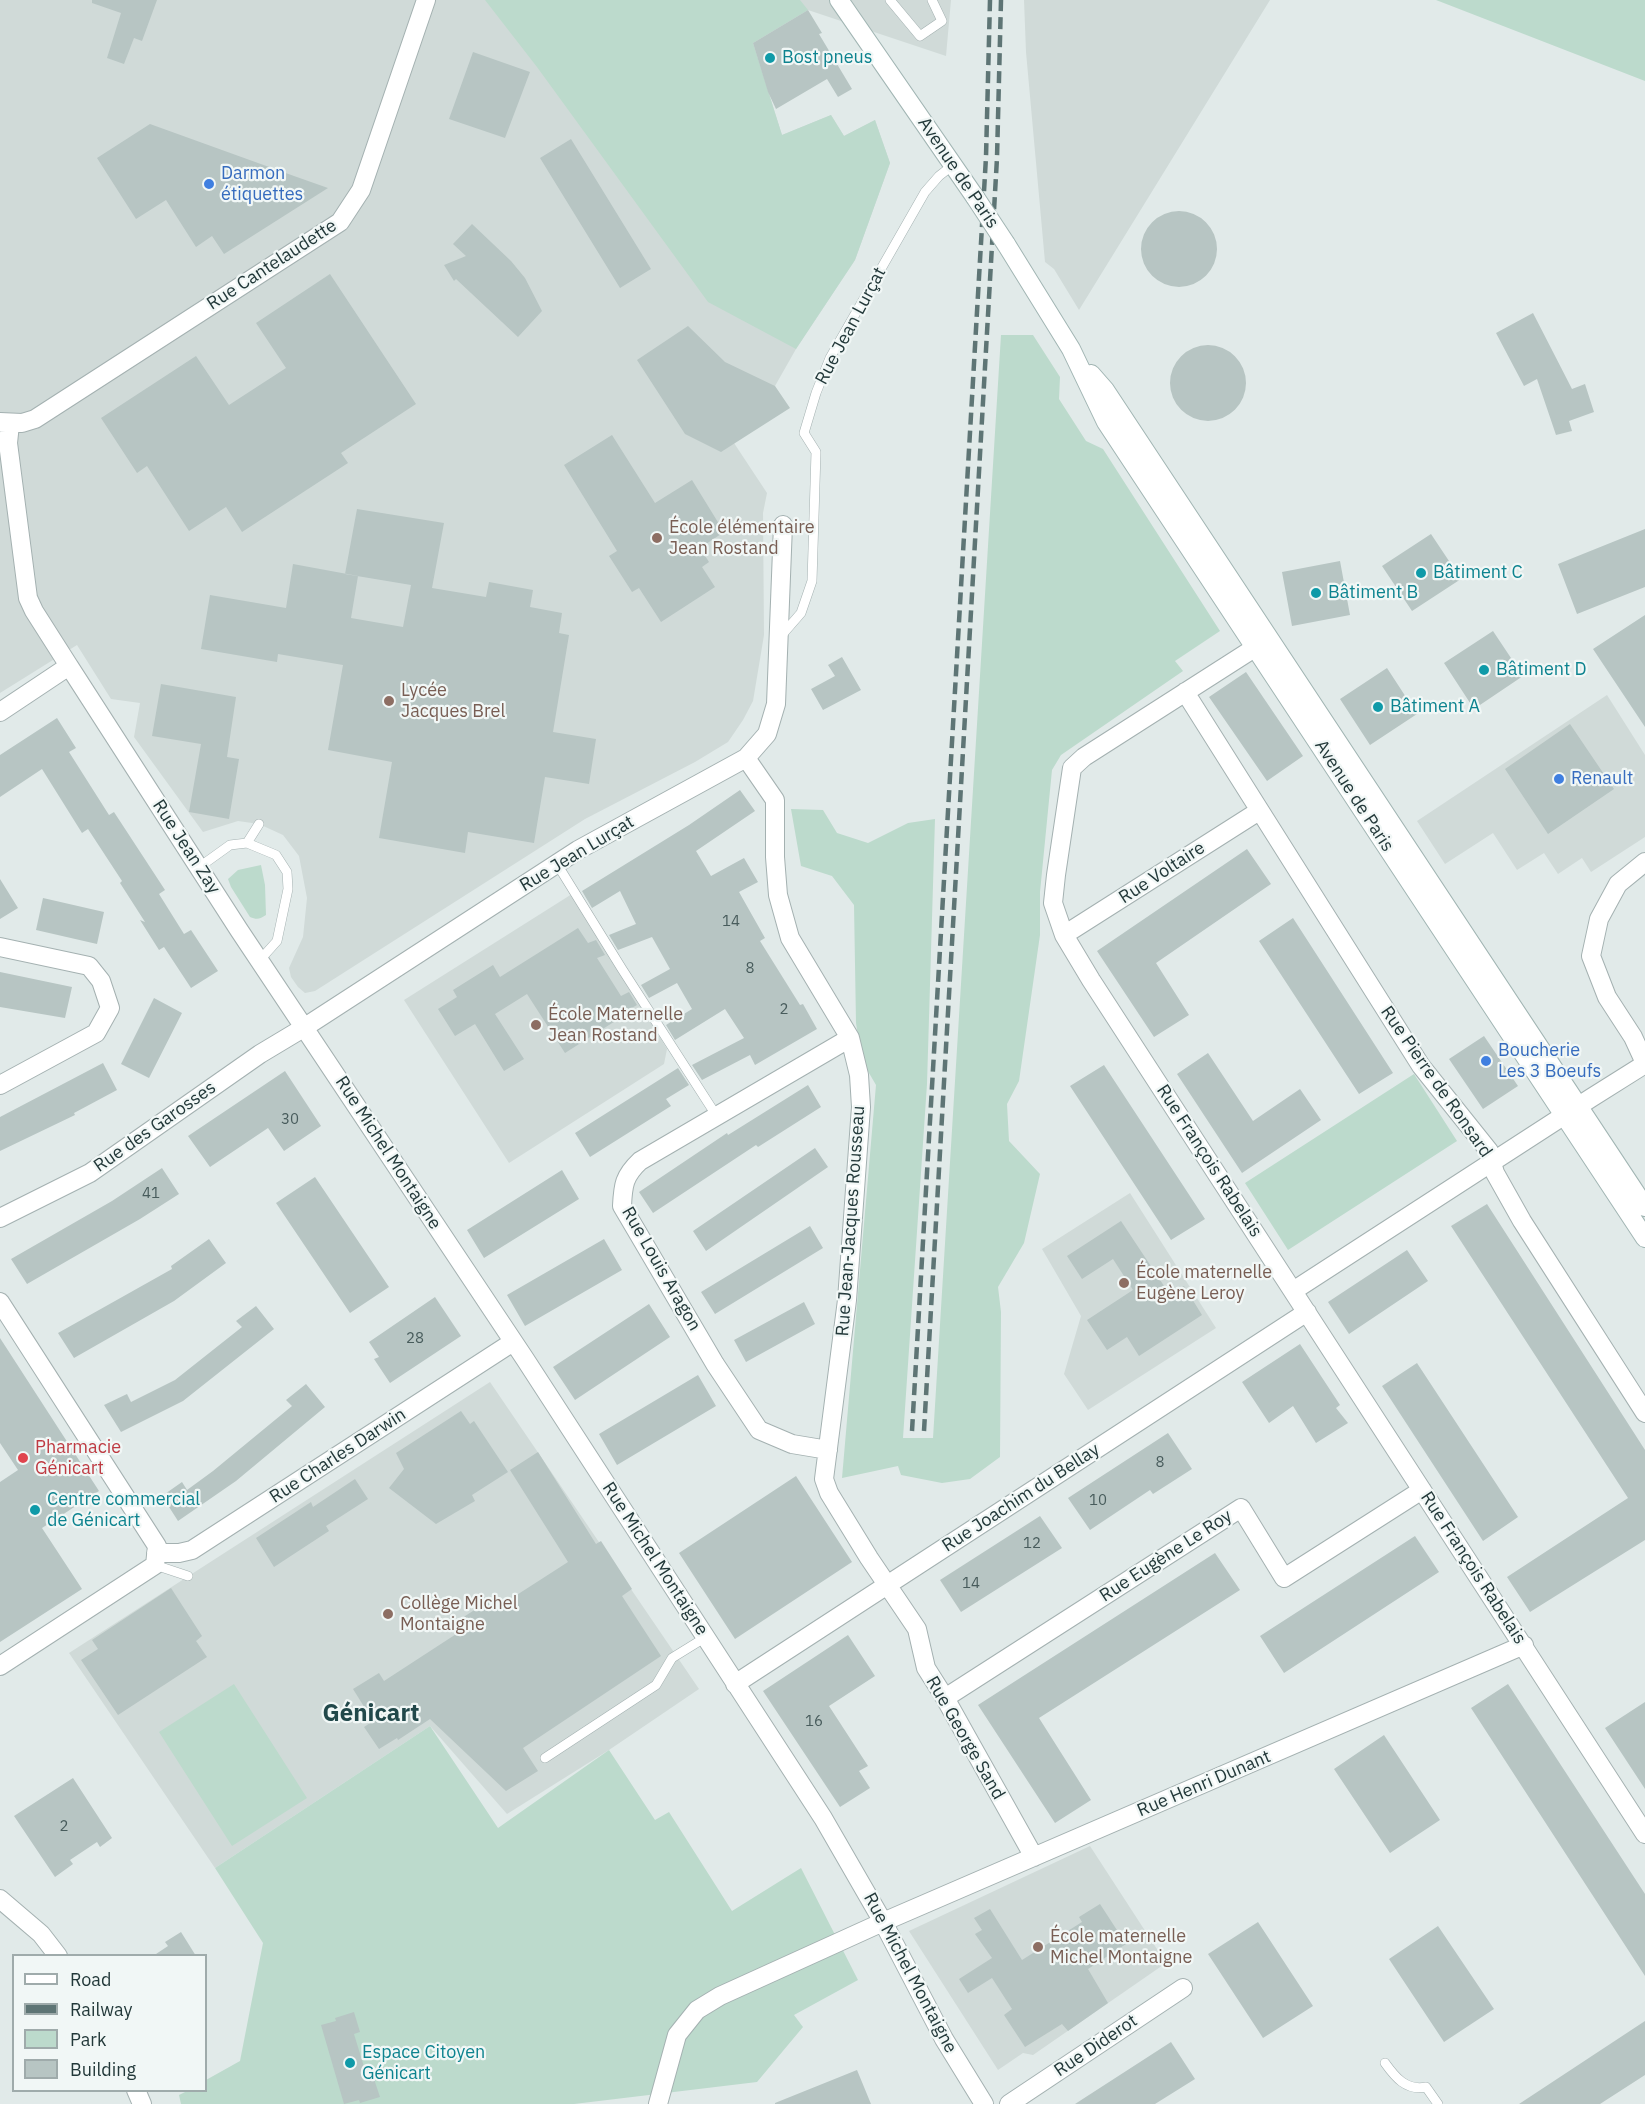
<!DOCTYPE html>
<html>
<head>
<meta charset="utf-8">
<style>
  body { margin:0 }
  #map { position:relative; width:1645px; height:2104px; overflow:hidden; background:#e1eae9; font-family:"IBM Plex Sans",sans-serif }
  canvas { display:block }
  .legend { position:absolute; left:12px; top:1954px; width:195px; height:138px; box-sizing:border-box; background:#f1f7f6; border:2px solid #9fabab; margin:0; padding:8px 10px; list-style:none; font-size:18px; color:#23393a }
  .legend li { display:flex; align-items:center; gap:12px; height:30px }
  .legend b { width:30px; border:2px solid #9fabab }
</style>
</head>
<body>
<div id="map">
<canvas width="1645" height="2104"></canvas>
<ul class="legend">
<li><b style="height:8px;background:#fff"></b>Road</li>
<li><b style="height:8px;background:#5e7575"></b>Railway</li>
<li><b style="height:16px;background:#bcdacc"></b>Park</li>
<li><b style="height:16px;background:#b7c5c3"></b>Building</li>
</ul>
</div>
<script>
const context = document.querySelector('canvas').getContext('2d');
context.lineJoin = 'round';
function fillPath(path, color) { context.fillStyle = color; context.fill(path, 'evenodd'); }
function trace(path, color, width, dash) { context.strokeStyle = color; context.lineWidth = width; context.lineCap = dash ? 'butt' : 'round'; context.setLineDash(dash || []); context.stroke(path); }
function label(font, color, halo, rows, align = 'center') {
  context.font = font + ' "IBM Plex Sans",sans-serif'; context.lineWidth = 4.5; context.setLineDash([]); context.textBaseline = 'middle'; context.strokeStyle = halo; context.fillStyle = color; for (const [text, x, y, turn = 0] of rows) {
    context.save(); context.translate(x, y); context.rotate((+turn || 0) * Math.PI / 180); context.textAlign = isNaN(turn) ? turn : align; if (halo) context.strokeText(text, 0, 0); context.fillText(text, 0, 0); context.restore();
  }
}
const built = new Path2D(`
  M 0,0 L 951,0 L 946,56 L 808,10 L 753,43 L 782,135 L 831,115 L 844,136 L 875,120 L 890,163 L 855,260 L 796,349 L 775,386 L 734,443 L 767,493 L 763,513 L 764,635 L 753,701 L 743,720 L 728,742 L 695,762 L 585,819 L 315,991 L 305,993 L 298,987 L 291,977 L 289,968 L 303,937 L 307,898 L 299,856 L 283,835 L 259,824 L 238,821 L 203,832 L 134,737 L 140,703 L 111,699 L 77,645 L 0,693 Z
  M 1024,0 L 1270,0 L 1079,310 L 1054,269 L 1045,262 L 1026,52 Z
  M 1607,695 L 1645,755 L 1645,837 L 1591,872 L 1582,858 L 1558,874 L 1544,853 L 1517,870 L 1493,833 L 1445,864 L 1417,821 Z
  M 572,894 L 667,1049 L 664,1064 L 509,1163 L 404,1000 Z
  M 1130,1193 L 1216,1328 L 1088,1410 L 1064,1374 L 1081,1316 L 1042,1249 Z
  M 490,1382 L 699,1689 L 609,1750 L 507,1814 L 430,1726 L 215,1868 L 69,1653 Z
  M 1090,1846 L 1166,1963 L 1033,2055 L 1023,2053 L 998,2070 L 909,1931 Z`);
const green = new Path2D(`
  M 485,0 L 800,0 L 808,10 L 753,43 L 782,135 L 831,115 L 844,136 L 875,120 L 890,163 L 855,260 L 796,349 L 708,302 L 537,67 Z
  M 1436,0 L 1645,0 L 1645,81 Z
  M 1001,335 L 1033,335 L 1060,377 L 1059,399 L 1086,441 L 1103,449 L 1220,631 L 1175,661 L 1183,671 L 1061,755 L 1052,770 L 1040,892 L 1040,935 L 1019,1081 L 1007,1104 L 1009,1141 L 1040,1174 L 1024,1243 L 998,1287 L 1001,1312 L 1000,1457 L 970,1479 L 942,1483 L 901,1475 L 898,1466 L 842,1478 L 876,1085 L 862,1061 L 856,1023 L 854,905 L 832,876 L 801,866 L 791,809 L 823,810 L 837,833 L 868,843 L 908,823 L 935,819 L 927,1084 L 903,1438 L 933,1438 Z
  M 261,865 L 265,885 L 266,915 C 260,919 257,920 250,917 L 231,887 L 228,879 L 238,870 Z
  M 1414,1074 L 1457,1141 L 1288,1250 L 1245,1183 Z
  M 234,1684 L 307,1798 L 232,1846 L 159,1732 Z
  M 430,1726 L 498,1828 L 609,1750 L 655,1820 L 669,1812 L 732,1911 L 801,1868 L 858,1980 L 794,2015 L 803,2027 L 757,2082 L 574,2104 L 181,2104 L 179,2095 L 187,2091 L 206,2090 L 206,2080 L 240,2061 L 263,1943 L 215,1868 Z`);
const building = new Path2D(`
  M 92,0 L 157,0 L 142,41 L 134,38 L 124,64 L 107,58 L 121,13 L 92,3 Z
  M 808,10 L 822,33 L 819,34 L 852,89 L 838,97 L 827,79 L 776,109 L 768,92 L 753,43 Z
  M 473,52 L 530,72 L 505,138 L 449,119 Z
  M 150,124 L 294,176 L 328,188 L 224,254 L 212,236 L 196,247 L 166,200 L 136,219 L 97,158 Z
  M 571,139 L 651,269 L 620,288 L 540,158 Z
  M1141 249a38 38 0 1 1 76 0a38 38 0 1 1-76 0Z
  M 472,224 L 511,261 L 525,278 L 542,311 L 518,337 L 456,279 L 454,281 L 444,265 L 466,256 L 453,244 Z
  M 330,274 L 416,404 L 341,453 L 348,463 L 242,532 L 226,507 L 189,531 L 147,466 L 137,473 L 101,418 L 196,356 L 229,405 L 286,368 L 256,323 Z
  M 1533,313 L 1572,389 L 1585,384 L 1594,412 L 1569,421 L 1572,431 L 1556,435 L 1537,379 L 1524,386 L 1496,333 Z
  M 688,326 L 725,362 L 775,386 L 790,408 L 721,452 L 685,434 L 637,360 Z
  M1170 383a38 38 0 1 1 76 0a38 38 0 1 1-76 0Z
  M 612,435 L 655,503 L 692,480 L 724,532 L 700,548 L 709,562 L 702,567 L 715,587 L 661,622 L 639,588 L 632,592 L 609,556 L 617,551 L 564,465 Z
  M 357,509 L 444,523 L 432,588 L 486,597 L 489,582 L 533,590 L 530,607 L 562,613 L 559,633 L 569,635 L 553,732 L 596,739 L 589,784 L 545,777 L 534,843 L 468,832 L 465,853 L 379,838 L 392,762 L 328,750 L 343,665 L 278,654 L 277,662 L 201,649 L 210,595 L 286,608 L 293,564 L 358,576 L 351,618 L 403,627 L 411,585 L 345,574 Z
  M 1645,529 L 1645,587 L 1577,614 L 1558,564 Z
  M 1431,534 L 1461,579 L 1412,611 L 1382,566 Z
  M 1340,561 L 1350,615 L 1292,626 L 1282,572 Z
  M 1645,615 L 1645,727 L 1593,649 Z
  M 1493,631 L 1523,676 L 1474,709 L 1444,663 Z
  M 842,657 L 861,690 L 823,710 L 811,689 L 835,676 L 828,665 Z
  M 1387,668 L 1417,714 L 1370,745 L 1340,699 Z
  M 1246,672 L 1303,756 L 1267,781 L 1209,697 Z
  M 161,684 L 236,697 L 227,757 L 239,759 L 229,819 L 189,812 L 201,744 L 152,736 Z
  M 57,718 L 76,748 L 69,752 L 109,815 L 114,812 L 165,890 L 159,894 L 184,934 L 191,930 L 218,971 L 191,988 L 164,947 L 159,950 L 140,920 L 145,922 L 120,883 L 122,881 L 88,829 L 82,833 L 42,769 L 0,797 L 0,755 Z
  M 1570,724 L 1614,789 L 1548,834 L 1505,769 Z
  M 740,790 L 755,811 L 696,851 L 711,876 L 744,858 L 758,882 L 739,892 L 765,938 L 760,941 L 800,1005 L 803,1004 L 817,1029 L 755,1065 L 750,1055 L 702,1080 L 692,1065 L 744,1038 L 725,1009 L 675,1040 L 666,1025 L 692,1009 L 677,983 L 649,998 L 641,985 L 670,969 L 652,937 L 618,950 L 609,935 L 636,924 L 620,891 L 592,908 L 582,891 L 689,825 Z
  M 1247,849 L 1271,884 L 1156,963 L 1189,1015 L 1154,1037 L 1097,951 Z
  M 0,879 L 18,908 L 0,919 Z
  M 43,898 L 104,912 L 97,944 L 36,930 Z
  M 1293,918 L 1393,1073 L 1359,1094 L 1259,941 Z
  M 578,928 L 588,943 L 596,940 L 605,955 L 597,958 L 621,996 L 629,992 L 637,1005 L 630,1009 L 631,1011 L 565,1053 L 527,994 L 495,1014 L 524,1059 L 504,1071 L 475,1024 L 455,1036 L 438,1009 L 457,997 L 453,990 L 493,965 L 500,977 Z
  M 0,972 L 72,987 L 65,1018 L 0,1007 Z
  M 154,998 L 182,1013 L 149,1078 L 121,1064 Z
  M 1484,1036 L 1518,1086 L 1483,1109 L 1449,1059 Z
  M 1208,1053 L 1253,1121 L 1300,1089 L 1321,1120 L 1242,1173 L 1177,1074 Z
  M 103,1063 L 117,1090 L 74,1113 L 75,1115 L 0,1151 L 0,1117 Z
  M 1104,1065 L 1205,1219 L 1171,1240 L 1070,1086 Z
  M 678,1068 L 689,1085 L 666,1099 L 671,1106 L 590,1157 L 575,1133 Z
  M 285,1071 L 321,1126 L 284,1151 L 268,1128 L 210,1167 L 188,1136 Z
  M 808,1085 L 821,1107 L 758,1147 L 756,1145 L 653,1213 L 639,1192 L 727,1133 L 728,1135 Z
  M 815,1148 L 828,1167 L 706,1251 L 693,1231 Z
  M 162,1168 L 179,1194 L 140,1219 L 27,1284 L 11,1259 L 112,1201 Z
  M 562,1170 L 579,1199 L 484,1258 L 467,1230 Z
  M 315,1177 L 389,1287 L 350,1313 L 276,1203 Z
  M 1487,1204 L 1645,1450 L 1645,1540 L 1530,1612 L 1507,1577 L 1628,1498 L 1451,1226 Z
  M 1121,1221 L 1170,1295 L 1184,1286 L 1202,1315 L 1139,1356 L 1127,1337 L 1107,1350 L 1087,1320 L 1133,1290 L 1113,1259 L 1082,1279 L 1067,1256 Z
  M 810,1226 L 823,1248 L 715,1314 L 701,1292 Z
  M 209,1239 L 226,1263 L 174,1301 L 74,1358 L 58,1333 L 172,1269 L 171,1266 Z
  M 604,1239 L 622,1270 L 525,1326 L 507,1295 Z
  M 1407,1250 L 1428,1281 L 1349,1334 L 1328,1302 Z
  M 435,1297 L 461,1336 L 390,1383 L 374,1359 L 379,1357 L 369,1342 Z
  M 804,1302 L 815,1324 L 746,1362 L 734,1340 Z
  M 649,1304 L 670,1337 L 575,1400 L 553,1367 Z
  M 256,1306 L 274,1329 L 183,1401 L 121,1432 L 104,1405 L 127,1394 L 131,1402 L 175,1380 L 242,1327 L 236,1321 Z
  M 0,1338 L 99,1491 L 42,1528 L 82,1589 L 0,1642 L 0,1482 L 18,1470 L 0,1443 Z
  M 1300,1344 L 1340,1405 L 1336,1408 L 1348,1423 L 1316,1443 L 1293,1406 L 1269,1423 L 1242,1382 Z
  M 1417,1363 L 1518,1517 L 1483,1541 L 1382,1386 Z
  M 698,1375 L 716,1406 L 617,1465 L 599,1434 Z
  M 306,1384 L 325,1407 L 236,1481 L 178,1521 L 162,1496 L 182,1482 L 187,1490 L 213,1471 L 292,1406 L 286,1400 Z
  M 461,1411 L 470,1424 L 474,1421 L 508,1472 L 472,1495 L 475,1501 L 436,1524 L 389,1488 L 404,1469 L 396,1453 Z
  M 1168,1433 L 1192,1469 L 1153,1494 L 1150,1490 L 1090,1530 L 1068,1498 Z
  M 538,1452 L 596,1544 L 601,1541 L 632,1589 L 622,1596 L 661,1656 L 523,1748 L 538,1771 L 506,1791 L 430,1719 L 398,1740 L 397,1738 L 379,1749 L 364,1727 L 373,1721 L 353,1689 L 379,1673 L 384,1681 L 467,1627 L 462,1618 L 490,1600 L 495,1609 L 568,1562 L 510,1470 Z
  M 796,1476 L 852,1562 L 735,1639 L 679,1553 Z
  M 355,1479 L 368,1499 L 326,1526 L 329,1531 L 274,1567 L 256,1538 L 311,1502 L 313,1507 Z
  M 1040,1516 L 1062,1548 L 961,1612 L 940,1580 Z
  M 1415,1536 L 1439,1572 L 1284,1673 L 1260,1636 Z
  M 1215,1553 L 1240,1590 L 1039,1718 L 1091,1800 L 1055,1823 L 978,1705 Z
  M 171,1588 L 202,1636 L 196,1641 L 207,1657 L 118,1715 L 81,1660 L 98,1649 L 92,1640 Z
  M 848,1635 L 875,1676 L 829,1706 L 868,1766 L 859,1771 L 870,1788 L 840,1807 L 763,1691 Z
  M 1508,1684 L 1645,1894 L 1645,1976 L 1471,1708 Z
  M 1645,1702 L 1645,1789 L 1605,1728 Z
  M 1384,1735 L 1440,1820 L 1390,1853 L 1334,1769 Z
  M 73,1778 L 112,1838 L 100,1847 L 97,1842 L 70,1860 L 73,1864 L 55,1877 L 14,1816 Z
  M 1100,1904 L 1126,1944 L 1088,1969 L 1108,2003 L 1068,2031 L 1062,2024 L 1025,2047 L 1004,2015 L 1012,2009 L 992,1978 L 968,1993 L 959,1979 L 992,1958 L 975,1934 L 982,1930 L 974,1918 L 990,1909 L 1022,1960 L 1082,1922 L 1079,1917 Z
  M 1258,1922 L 1313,2006 L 1263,2038 L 1208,1954 Z
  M 1438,1926 L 1494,2009 L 1444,2042 L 1389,1959 Z
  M 181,1932 L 196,1956 L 153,1956 L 168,1946 L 165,1942 Z
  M 354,2012 L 360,2032 L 354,2034 L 368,2080 L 374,2079 L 380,2097 L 360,2103 L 359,2100 L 344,2104 L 321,2025 L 336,2021 L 335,2018 Z
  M 1645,2021 L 1645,2075 L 1600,2104 L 1519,2104 Z
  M 1171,2042 L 1195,2079 L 1155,2104 L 1075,2104 Z
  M 857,2070 L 871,2104 L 775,2104 L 775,2103 Z`);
const lane = new Path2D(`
  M 890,0 L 920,36 L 942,21 L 932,0
  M 781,636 L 801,613 L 812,581 L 816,452 L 804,433 L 816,393 L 830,358 L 925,192 L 939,176 L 953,165
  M 247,843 L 259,824
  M 557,864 L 622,969 L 716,1115
  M 198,868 L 230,845 L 247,843 L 276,855 L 287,872 L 288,889 L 277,941 L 259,961
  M 155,1565 L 188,1576
  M 545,1758 L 656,1685 L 672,1658 L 706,1637
  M 1385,2063 C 1395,2077 1406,2091 1426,2087 L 1438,2104`);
const street = new Path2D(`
  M 0,422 L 22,423 L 35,419 L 340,222 L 361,190 L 426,0
  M 10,424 L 8,443 L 28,598 L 34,611 L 69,666
  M 1256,647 L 1084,757 L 1072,768 L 1056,875 L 1053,903 L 1064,935 L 1091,980 L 1645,1834
  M 1185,692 L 1421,1066 L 1489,1151 L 1495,1173 L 1522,1221 L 1645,1413
  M 0,712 L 69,666 L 239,930 L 525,1359 L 823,1818 L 883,1922 L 944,2039 L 984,2104
  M 746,758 L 775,800 L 775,857 L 778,895 L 790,938 L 850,1038 L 859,1075 L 861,1107 L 847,1300 L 824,1479 L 829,1493 L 869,1558 L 917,1629 L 926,1668 L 945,1698 L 1034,1857
  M 1645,862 L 1618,884 L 1599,919 L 1591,956 L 1607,997 L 1633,1037 L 1645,1063
  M 1064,935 L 1259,811
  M 0,947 L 89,966 L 101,981 L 110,1008 L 96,1033 L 0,1085
  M 0,1218 L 90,1173 L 260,1054 L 305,1027 L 578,850 L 746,758 L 767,734 L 776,704 L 783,525
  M 1293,1291 L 1591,1098 L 1645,1064
  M 0,1302 L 157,1546 L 155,1565 L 0,1666
  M 828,1450 L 792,1444 L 759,1430 L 715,1364 L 622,1206 C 623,1185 624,1176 640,1161 L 850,1038
  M 156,1553 L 179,1553 L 192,1550 L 513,1342
  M 735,1684 L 1307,1312
  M 945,1698 L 1241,1508 L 1284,1578 L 1422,1490
  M 0,1899 L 41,1934 L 58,1956
  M 136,2090 L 142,2104
  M 658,2104 L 677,2035 L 697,2010 L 720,1996 L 883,1922 L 1524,1645
  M 1009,2104 L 1183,1988`);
const secondary = new Path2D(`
  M 839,0 L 975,197
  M 1006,244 L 1071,349 L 1106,422 L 1645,1238
  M 1091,374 L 1105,390 L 1645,1207`);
const rail = new Path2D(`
  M 912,1431 L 986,157 L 990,0
  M 924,1431 L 997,158 L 1001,0`);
const secondaryBridge = new Path2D(`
  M 975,197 L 1006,244`);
const markers = [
  [770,58,6,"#0f9aa8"],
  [209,184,6,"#3f7fe0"],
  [657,538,6,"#8d6e63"],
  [1421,573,6,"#0f9aa8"],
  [1316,593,6,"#0f9aa8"],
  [1484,670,6,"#0f9aa8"],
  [389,701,6,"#8d6e63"],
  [1378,707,6,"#0f9aa8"],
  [1559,779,6,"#3f7fe0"],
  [536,1025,6,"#8d6e63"],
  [1486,1061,6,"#3f7fe0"],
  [1124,1283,6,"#8d6e63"],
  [23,1458,6,"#e0444e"],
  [35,1510,6,"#0f9aa8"],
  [388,1614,6,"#8d6e63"],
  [1038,1947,6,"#8d6e63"],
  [350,2063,6,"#0f9aa8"]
];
const numberNames = [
  ["14",731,922],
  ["8",750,969],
  ["2",784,1010],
  ["30",290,1120],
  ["41",151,1194],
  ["28",415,1339],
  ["8",1160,1463],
  ["10",1098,1501],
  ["12",1032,1544],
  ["14",971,1584],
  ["16",814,1722],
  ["2",64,1827]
];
const cultureNames = [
  ["Bost pneus",782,58],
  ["Bâtiment C",1433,573],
  ["Bâtiment B",1328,593],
  ["Bâtiment D",1496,670],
  ["Bâtiment A",1390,707],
  ["Centre commercial",47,1500],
  ["de Génicart",47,1521],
  ["Espace Citoyen",362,2053],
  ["Génicart",362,2074]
];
const streetNames = [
  ["Avenue de Paris",958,173,56],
  ["Rue Cantelaudette",272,265,-33],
  ["Rue Jean Lurçat",851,326,-62],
  ["Avenue de Paris",1354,796,57],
  ["Rue Jean Zay",186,847,57],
  ["Rue Jean Lurçat",577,854,-31],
  ["Rue Voltaire",1162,873,-33],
  ["Rue Pierre de Ronsard",1436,1082,55],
  ["Rue des Garosses",155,1127,-35],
  ["Rue Michel Montaigne",388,1153,57],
  ["Rue François Rabelais",1209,1161,57],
  ["Rue Jean-Jacques Rousseau",851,1221,-86],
  ["Rue Louis Aragon",661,1269,60],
  ["Rue Charles Darwin",338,1456,-33],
  ["Rue Joachim du Bellay",1021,1498,-33],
  ["Rue Eugène Le Roy",1166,1556,-33],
  ["Rue Michel Montaigne",655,1559,57],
  ["Rue François Rabelais",1473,1568,57],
  ["Rue George Sand",965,1738,60],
  ["Rue Henri Dunant",1204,1784,-23],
  ["Rue Michel Montaigne",910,1973,62],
  ["Rue Diderot",1096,2046,-34]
];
const shopNames = [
  ["Darmon",221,174],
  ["étiquettes",221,195],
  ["Renault",1571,779],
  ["Boucherie",1498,1051],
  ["Les 3 Boeufs",1498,1072]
];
const educationNames = [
  ["École élémentaire",669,528],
  ["Jean Rostand",669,549],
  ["Lycée",401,691],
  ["Jacques Brel",401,712],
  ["École Maternelle",548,1015],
  ["Jean Rostand",548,1036],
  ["École maternelle",1136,1273],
  ["Eugène Leroy",1136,1294],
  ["Collège Michel",400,1604],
  ["Montaigne",400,1625],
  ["École maternelle",1050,1937],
  ["Michel Montaigne",1050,1958]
];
const healthNames = [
  ["Pharmacie",35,1448],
  ["Génicart",35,1469]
];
const districtNames = [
  ["Génicart",371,1714]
];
fillPath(built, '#d0dad8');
fillPath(green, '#bcdacc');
fillPath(building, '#b7c5c3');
trace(lane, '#a4b1b1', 10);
trace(street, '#a4b1b1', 20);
trace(secondary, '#a1b5b3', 20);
trace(lane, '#fff', 9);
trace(street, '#fff', 18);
trace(secondary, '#fff', 18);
trace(rail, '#5e7575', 4.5, [12, 6]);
trace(secondaryBridge, '#a1b5b3', 20, []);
trace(secondaryBridge, '#fff', 18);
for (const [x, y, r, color] of markers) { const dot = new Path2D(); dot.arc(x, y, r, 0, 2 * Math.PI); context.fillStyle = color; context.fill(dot); trace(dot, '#f1f7f6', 2); }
label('15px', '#485c5c', null, numberNames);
label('18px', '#0d838f', '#f1f7f6', cultureNames, 'left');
label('18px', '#23393a', '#f1f7f6', streetNames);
label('18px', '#366cbe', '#f1f7f6', shopNames, 'left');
label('18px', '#785e54', '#f1f7f6', educationNames, 'left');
label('18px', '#be3a42', '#f1f7f6', healthNames, 'left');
label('bold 24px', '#21484a', '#f1f7f6', districtNames);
</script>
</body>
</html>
